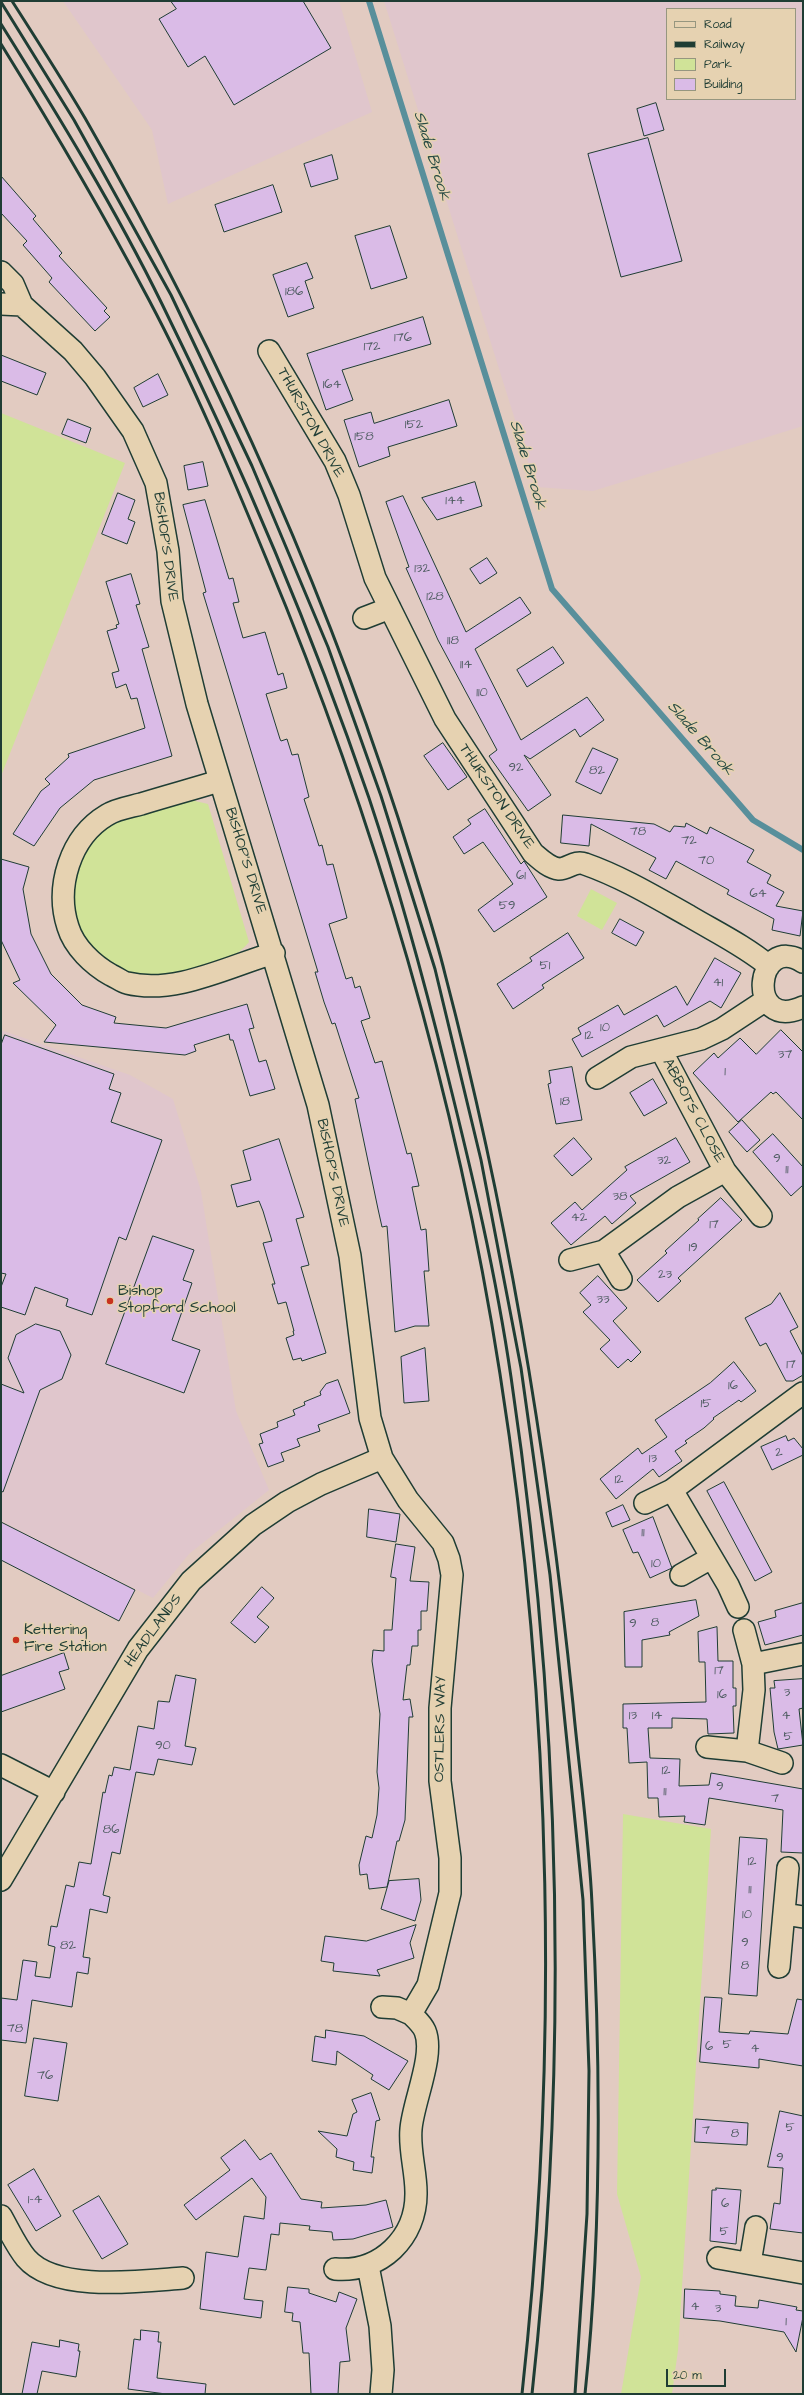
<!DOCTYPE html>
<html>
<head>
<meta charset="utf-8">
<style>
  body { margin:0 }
  #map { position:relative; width:804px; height:2395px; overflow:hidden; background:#e2cbc1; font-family:"Architects Daughter",sans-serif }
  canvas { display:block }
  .frame { position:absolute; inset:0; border:2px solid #1f3d34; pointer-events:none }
  .legend { position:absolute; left:666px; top:8px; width:130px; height:92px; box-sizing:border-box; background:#e6d2b1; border:1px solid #96967f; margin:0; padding:5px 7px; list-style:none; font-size:12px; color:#1f3d34 }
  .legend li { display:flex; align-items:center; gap:8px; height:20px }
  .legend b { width:20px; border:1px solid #96967f }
  .scale { position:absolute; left:666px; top:2369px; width:60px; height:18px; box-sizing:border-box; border:2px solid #1f3d34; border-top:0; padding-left:5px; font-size:12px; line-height:14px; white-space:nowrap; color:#1f3d34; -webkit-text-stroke:3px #e6d2b1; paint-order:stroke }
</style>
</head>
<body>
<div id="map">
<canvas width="804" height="2395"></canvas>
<div class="frame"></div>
<ul class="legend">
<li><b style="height:5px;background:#e6d2b1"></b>Road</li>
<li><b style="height:5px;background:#1f3d34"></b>Railway</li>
<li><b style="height:11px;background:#d0e398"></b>Park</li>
<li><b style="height:11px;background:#dabbe7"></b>Building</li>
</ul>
<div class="scale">20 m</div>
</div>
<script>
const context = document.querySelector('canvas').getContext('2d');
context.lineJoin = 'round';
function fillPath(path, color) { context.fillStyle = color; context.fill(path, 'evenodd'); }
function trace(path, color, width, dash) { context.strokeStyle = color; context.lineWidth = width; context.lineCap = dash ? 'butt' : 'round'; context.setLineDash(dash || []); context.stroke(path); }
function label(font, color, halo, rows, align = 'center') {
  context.font = font + ' "Architects Daughter",sans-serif'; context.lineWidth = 3; context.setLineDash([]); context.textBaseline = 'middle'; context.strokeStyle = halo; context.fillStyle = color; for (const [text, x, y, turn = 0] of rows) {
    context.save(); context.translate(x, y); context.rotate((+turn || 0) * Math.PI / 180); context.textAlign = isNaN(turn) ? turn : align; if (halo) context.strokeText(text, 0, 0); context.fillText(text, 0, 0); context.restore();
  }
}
const built = new Path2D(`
  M 63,1 L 339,1 L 372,112 L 168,204 L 152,130 Z
  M 384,1 L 803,1 L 803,426 L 593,491 L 536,487 ZM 667,9 L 795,9 L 795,99 L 667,99 Z
  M 1,1030 L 130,1075 L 173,1099 L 201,1191 L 236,1411 L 269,1490 L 189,1554 L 153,1598 L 1,1521 Z`);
const green = new Path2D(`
  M 1,413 L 125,463 L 1,776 Z
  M 191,800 L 208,804 L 249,942 C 234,960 220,961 199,967 C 179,973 157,979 136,975 C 61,960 50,853 118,820 C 135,812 171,805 191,800 Z
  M 591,889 L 617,903 L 602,930 L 577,916 Z
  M 623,1814 L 711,1829 L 678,2350 L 672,2394 L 621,2394 L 641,2277 L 617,2194 Z`);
const stream = new Path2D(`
  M 369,1 L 552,589 L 753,820 L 803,850`);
const building = new Path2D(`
  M 171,1 L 303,1 L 331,48 L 234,105 L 205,56 L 188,67 L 159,19 L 176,9 Z
  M 656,103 L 664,130 L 644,136 L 637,109 Z
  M 648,138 L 682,261 L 621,277 L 588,154 Z
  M 332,155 L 338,179 L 311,187 L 304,164 Z
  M 1,176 L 36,216 L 33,219 L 62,253 L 59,256 L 107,308 L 104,311 L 110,317 L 95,331 L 49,282 L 52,278 L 23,245 L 27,241 L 1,213 Z
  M 273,185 L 282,212 L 224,232 L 215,205 Z
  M 390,226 L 407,278 L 371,289 L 355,236 Z
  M 307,263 L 313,278 L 305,281 L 314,308 L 288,317 L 273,275 Z
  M 423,317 L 431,344 L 342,370 L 353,400 L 326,410 L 307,354 Z
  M 1,355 L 46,373 L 37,395 L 1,381 Z
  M 158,374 L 168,395 L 143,407 L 134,388 Z
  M 449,400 L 457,426 L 388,447 L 390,456 L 359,467 L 344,420 L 371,412 L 374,423 Z
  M 68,419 L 91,428 L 86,443 L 62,434 Z
  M 203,462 L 208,486 L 188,490 L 184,466 Z
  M 475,482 L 482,506 L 437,520 L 422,498 Z
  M 118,493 L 135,500 L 128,519 L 135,522 L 127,544 L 102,534 Z
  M 403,496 L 466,632 L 520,597 L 531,613 L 475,649 L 521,740 L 587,697 L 604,720 L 580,737 L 575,729 L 530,759 L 524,755 L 551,795 L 528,811 L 489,756 L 497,750 L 438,640 L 406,568 L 409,567 L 386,502 Z
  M 205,500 L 229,579 L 233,578 L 239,602 L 233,603 L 243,638 L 265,632 L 278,675 L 283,673 L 287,688 L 266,694 L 280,739 L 281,741 L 287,739 L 292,755 L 298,754 L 309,797 L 304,799 L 314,830 L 319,846 L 322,845 L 327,865 L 333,864 L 347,918 L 329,924 L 346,979 L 352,977 L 355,988 L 360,986 L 370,1018 L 361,1021 L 375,1063 L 382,1061 L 407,1154 L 411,1153 L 419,1186 L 412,1187 L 421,1230 L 426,1229 L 429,1271 L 424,1271 L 429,1326 L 415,1326 L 395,1332 L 387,1226 L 382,1227 L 378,1209 L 355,1099 L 359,1098 L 335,1023 L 332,1024 L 324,1002 L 315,972 L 318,972 L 203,593 L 206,592 L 183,505 Z
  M 487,558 L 497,573 L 480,584 L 470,569 Z
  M 131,574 L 140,604 L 136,605 L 149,647 L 142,649 L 172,756 L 94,780 L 60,808 L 34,846 L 13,834 L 41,791 L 50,784 L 45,779 L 69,757 L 68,754 L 145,728 L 137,698 L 131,699 L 126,684 L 116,688 L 112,673 L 119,671 L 107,631 L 117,628 L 116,625 L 119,624 L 106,582 Z
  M 553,647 L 564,663 L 527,687 L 517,670 Z
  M 443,743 L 467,777 L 448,790 L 424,756 Z
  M 593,748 L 618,759 L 601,794 L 576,782 Z
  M 485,809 L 521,864 L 524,861 L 547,897 L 494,932 L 478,910 L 513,884 L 483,842 L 464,854 L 453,837 L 471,824 L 468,820 Z
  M 563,815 L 654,824 L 670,832 L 674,826 L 685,827 L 686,823 L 707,834 L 710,827 L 754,850 L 747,862 L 771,875 L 767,883 L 784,892 L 776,906 L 803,911 L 800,936 L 772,930 L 774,919 L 727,894 L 729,890 L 676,861 L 666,879 L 649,870 L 656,858 L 591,824 L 589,846 L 561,843 Z
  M 1,859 L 29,867 L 23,889 L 31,934 L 51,974 L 82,1005 L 116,1017 L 114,1023 L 166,1028 L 247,1004 L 254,1028 L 249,1029 L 259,1062 L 266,1060 L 275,1089 L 250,1096 L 233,1040 L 230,1040 L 229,1034 L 194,1045 L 196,1051 L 185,1055 L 44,1042 L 56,1025 L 13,983 L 20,980 L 1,940 Z
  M 620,919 L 644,932 L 636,946 L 612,933 Z
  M 568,933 L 584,958 L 542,985 L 544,988 L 513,1009 L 497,984 L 532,961 L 530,958 Z
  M 715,958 L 741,973 L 721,1008 L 710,1001 L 664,1027 L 657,1015 L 582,1057 L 572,1039 L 581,1034 L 578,1028 L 618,1005 L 624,1015 L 676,986 L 687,1005 Z
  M 781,1030 L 803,1052 L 803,1120 L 776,1092 L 773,1094 L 771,1092 L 738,1122 L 693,1073 L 714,1053 L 718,1058 L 740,1038 L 756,1054 Z
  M 5,1035 L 114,1074 L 109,1089 L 121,1093 L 111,1122 L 162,1140 L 126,1240 L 119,1237 L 92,1315 L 66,1306 L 68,1299 L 35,1287 L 25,1315 L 1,1307 L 1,1287 L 6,1274 L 1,1273 L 1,1045 Z
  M 572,1067 L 582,1120 L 556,1124 L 548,1084 L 551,1083 L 549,1071 Z
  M 653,1079 L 667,1103 L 644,1116 L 630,1093 Z
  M 742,1120 L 760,1140 L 747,1152 L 729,1132 Z
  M 773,1134 L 803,1167 L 803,1185 L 791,1196 L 753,1152 Z
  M 574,1138 L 592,1159 L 572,1176 L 554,1156 Z
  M 676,1138 L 690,1162 L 630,1196 L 636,1203 L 612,1224 L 605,1216 L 571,1245 L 551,1223 L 575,1202 L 582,1210 L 627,1170 L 625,1167 Z
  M 279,1139 L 304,1217 L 296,1219 L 309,1265 L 301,1267 L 326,1353 L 302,1361 L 301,1358 L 293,1360 L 286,1338 L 294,1335 L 293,1331 L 294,1331 L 286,1302 L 278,1304 L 272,1284 L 275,1284 L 263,1243 L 272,1241 L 263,1211 L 259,1201 L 237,1207 L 231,1185 L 251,1180 L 243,1151 Z
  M 721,1198 L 742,1220 L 678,1278 L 681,1281 L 658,1302 L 637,1280 L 667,1253 L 665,1251 L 699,1220 L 698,1219 Z
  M 153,1236 L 194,1250 L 183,1280 L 192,1283 L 172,1340 L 200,1350 L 184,1393 L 106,1364 Z
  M 598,1276 L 627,1308 L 613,1321 L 641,1352 L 631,1362 L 628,1359 L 618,1368 L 600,1349 L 610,1340 L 583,1312 L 591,1305 L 580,1293 Z
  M 780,1293 L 798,1327 L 790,1331 L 803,1356 L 803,1375 L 793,1381 L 786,1381 L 766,1343 L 760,1346 L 745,1318 L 771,1304 Z
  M 36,1324 L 60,1331 L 71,1355 L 62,1379 L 40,1390 L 3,1492 L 1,1491 L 1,1384 L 24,1393 L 8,1358 L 16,1335 Z
  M 425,1348 L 429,1401 L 404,1403 L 401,1357 Z
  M 734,1362 L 756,1391 L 741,1402 L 739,1400 L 713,1418 L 714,1419 L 704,1428 L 685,1441 L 687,1443 L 675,1451 L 682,1461 L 659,1477 L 653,1469 L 616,1499 L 600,1479 L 638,1448 L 642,1454 L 667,1437 L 655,1420 L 710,1383 Z
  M 338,1380 L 350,1413 L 318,1425 L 320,1431 L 297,1439 L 300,1446 L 281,1453 L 284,1461 L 268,1467 L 259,1444 L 263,1443 L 260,1434 L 278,1427 L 277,1422 L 295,1415 L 293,1410 L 305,1405 L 304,1402 L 321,1395 L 320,1392 L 326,1384 Z
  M 786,1436 L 788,1441 L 794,1438 L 803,1449 L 803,1455 L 772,1470 L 761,1447 Z
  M 724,1482 L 772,1572 L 755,1581 L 707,1491 Z
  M 623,1505 L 630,1520 L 612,1527 L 606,1513 Z
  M 369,1509 L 400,1514 L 396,1542 L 367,1537 Z
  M 653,1517 L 672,1568 L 650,1578 L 638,1552 L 633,1553 L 623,1530 Z
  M 1,1522 L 135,1590 L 119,1621 L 1,1560 Z
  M 396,1544 L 415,1547 L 410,1581 L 429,1582 L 427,1611 L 421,1611 L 421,1630 L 418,1630 L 418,1646 L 412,1646 L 410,1665 L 407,1665 L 403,1700 L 410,1699 L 413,1717 L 409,1717 L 405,1820 L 399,1841 L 397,1841 L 387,1887 L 369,1889 L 367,1874 L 360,1875 L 359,1865 L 366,1836 L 372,1838 L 377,1815 L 379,1788 L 377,1772 L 380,1714 L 372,1661 L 373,1650 L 384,1651 L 384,1630 L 392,1630 L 396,1578 L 391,1577 Z
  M 262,1587 L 274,1598 L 257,1617 L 269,1627 L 255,1643 L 231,1623 Z
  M 696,1600 L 699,1616 L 669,1632 L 670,1635 L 642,1640 L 642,1667 L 625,1667 L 624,1612 Z
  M 803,1603 L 803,1635 L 765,1645 L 758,1622 L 776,1617 L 775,1611 Z
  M 717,1627 L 718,1661 L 733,1661 L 733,1688 L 736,1688 L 736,1706 L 733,1706 L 734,1733 L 708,1734 L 707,1719 L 672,1718 L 672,1728 L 648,1728 L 650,1758 L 680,1759 L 679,1786 L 709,1785 L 711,1773 L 803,1789 L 803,1853 L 781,1852 L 783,1810 L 709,1798 L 705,1825 L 684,1822 L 685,1816 L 659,1817 L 658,1798 L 648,1798 L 647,1762 L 629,1763 L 627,1728 L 623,1728 L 623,1704 L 706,1702 L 705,1662 L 699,1662 L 698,1632 Z
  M 64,1653 L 69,1669 L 59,1672 L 65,1689 L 1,1712 L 1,1676 Z
  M 176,1675 L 196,1679 L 185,1746 L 196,1748 L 192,1765 L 158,1759 L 154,1775 L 136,1772 L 120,1854 L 112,1852 L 103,1895 L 110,1897 L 107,1913 L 90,1909 L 83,1957 L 90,1958 L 88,1974 L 77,1972 L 72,2007 L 32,2000 L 26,2043 L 1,2040 L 1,1998 L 17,2000 L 23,1960 L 37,1962 L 35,1976 L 50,1978 L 55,1947 L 48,1945 L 51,1926 L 57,1927 L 66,1885 L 74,1887 L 79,1862 L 91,1864 L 103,1792 L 105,1793 L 109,1775 L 112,1776 L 114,1767 L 130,1770 L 138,1726 L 154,1729 L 158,1701 L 169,1702 Z
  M 803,1679 L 803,1708 L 799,1709 L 803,1745 L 778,1749 L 774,1732 L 770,1688 L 775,1688 L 774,1681 Z
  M 740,1837 L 767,1839 L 757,1996 L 729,1994 Z
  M 419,1879 L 421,1900 L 415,1921 L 381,1909 L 389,1881 Z
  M 416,1925 L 410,1943 L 414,1958 L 377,1970 L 380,1976 L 333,1971 L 334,1963 L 321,1961 L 325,1936 L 366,1941 Z
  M 705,1997 L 722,1998 L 719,2032 L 749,2034 L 750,2031 L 788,2034 L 797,1999 L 803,2000 L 803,2066 L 759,2059 L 759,2068 L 700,2062 Z
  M 326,2030 L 364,2036 L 408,2061 L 389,2090 L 371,2079 L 373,2075 L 337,2051 L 336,2065 L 312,2061 L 315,2036 L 325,2038 Z
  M 34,2038 L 67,2043 L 58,2101 L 25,2096 Z
  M 371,2093 L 380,2120 L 376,2121 L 371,2157 L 374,2157 L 372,2173 L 353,2170 L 354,2162 L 336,2157 L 337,2149 L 318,2131 L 347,2136 L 353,2114 L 357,2112 L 352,2100 Z
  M 780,2111 L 803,2116 L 803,2233 L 770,2229 L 774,2203 L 780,2204 L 783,2168 L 768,2167 Z
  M 696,2119 L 748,2123 L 747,2145 L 695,2142 Z
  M 245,2140 L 260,2160 L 271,2153 L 301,2199 L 322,2202 L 321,2208 L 366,2205 L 386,2200 L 393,2227 L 353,2239 L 333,2240 L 332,2232 L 309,2230 L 310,2226 L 280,2223 L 279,2235 L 271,2234 L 266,2270 L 249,2268 L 244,2299 L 263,2301 L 261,2318 L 200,2309 L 206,2252 L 238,2257 L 244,2216 L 264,2219 L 266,2197 L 252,2178 L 196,2220 L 184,2205 L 230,2170 L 221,2158 Z
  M 34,2169 L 61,2216 L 36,2231 L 8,2185 Z
  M 716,2188 L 741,2190 L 736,2244 L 710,2241 L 712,2190 L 716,2190 Z
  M 99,2196 L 128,2244 L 102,2259 L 73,2211 Z
  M 288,2287 L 309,2289 L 309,2293 L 336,2302 L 339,2292 L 357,2299 L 346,2328 L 350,2361 L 340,2362 L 338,2394 L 311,2394 L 309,2353 L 303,2353 L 300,2322 L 292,2321 L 293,2313 L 285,2312 Z
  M 685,2289 L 720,2291 L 720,2294 L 736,2296 L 735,2306 L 758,2308 L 759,2300 L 797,2307 L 796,2310 L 803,2311 L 803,2317 L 796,2352 L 784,2332 L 720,2321 L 684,2318 Z
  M 141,2330 L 159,2332 L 158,2342 L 161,2342 L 157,2378 L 206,2384 L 205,2394 L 166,2394 L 128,2389 L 134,2339 L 140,2340 Z
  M 60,2340 L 79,2344 L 78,2351 L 80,2351 L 76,2377 L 42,2371 L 37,2394 L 22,2394 L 32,2342 L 59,2347 Z`);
const street = new Path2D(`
  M 1,272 L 13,284 L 22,305 L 73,351 L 95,377 L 133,431 L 156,483 L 168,551 L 172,601 L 197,704 L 318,1105 L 350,1256 L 370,1418 L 382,1458 L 408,1500 L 443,1543 L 449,1559 L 452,1575 L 440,1708 L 440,1781 L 450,1858 L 450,1893 L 428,1985 L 411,2014 C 416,2019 422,2024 425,2031 C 435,2055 413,2102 411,2129 C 409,2150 416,2171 416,2192 C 417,2238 380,2273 335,2269
  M 1,304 L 22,305
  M 269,351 L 335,461 L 349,495 L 375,578 L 445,719 L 533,853 C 540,859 549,868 559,869 C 568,869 575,860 585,864 C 622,877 655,897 689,916 C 716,932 745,946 769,966
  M 364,618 L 390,608
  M 219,781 C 193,789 167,796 141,804 C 130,807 116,809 107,815 C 70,837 55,887 68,927 C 74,947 93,965 111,975 C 116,977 122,982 127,983 C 175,995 229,966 274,953
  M 803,962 C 755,932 745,1033 803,1007
  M 597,1078 L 631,1057 L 701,1039 L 722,1029 L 766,1000
  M 725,1171 L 761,1216
  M 604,1251 L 621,1279
  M 570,1260 L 604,1251 L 678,1197 L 725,1171 L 661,1050
  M 645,1503 L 672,1490
  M 681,1575 L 711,1558
  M 738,1607 L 728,1585 L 672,1490 L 803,1393
  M 744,1630 L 753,1664 L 754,1690 L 747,1751
  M 753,1664 L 803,1654
  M 707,1747 L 747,1751 L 782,1763
  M 1,1765 L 54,1792
  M 1,1880 L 138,1649 L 191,1581 L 253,1525 L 287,1502 L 321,1484 L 382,1458
  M 784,1914 L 803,1917
  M 779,1967 L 788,1868
  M 382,2007 L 397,2008 L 411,2014
  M 1,2216 C 9,2230 16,2246 26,2258 C 56,2293 142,2281 183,2278
  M 718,2258 L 803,2273
  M 750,2263 L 756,2227
  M 368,2266 L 380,2326 L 383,2370 L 381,2394`);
const rail = new Path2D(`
  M 12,1 C 37,40 62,79 85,118 C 221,355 333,605 413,865 C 424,901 436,937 445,974 C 508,1214 548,1457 573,1704 C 579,1770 589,1837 592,1904 C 601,2067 602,2232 585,2394
  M 1,2 L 74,120 L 171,295 L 252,466 L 328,647 L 381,796 L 435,969 L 481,1160 L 521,1368 L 550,1575 L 583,1900 L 589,2071 L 587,2214 L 575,2394
  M 1,24 C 58,115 115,208 162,304 C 241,464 311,629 369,798 C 399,888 424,980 447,1073 C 472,1173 496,1274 511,1377 C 561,1713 569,2056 532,2394
  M 1,44 C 53,128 103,213 149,300 C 193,383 230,471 266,558 C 374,816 457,1097 500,1374 C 553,1710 559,2056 522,2394`);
const markers = [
  [110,1301,4,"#c8321e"],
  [16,1640,4,"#c8321e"]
];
const numberNames = [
  ["186",294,292],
  ["176",403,338],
  ["172",372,347],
  ["164",332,385],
  ["152",414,425],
  ["158",364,437],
  ["144",455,501],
  ["132",422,569],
  ["128",435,597],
  ["118",453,641],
  ["114",466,665],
  ["110",482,693],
  ["92",516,768],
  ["82",597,771],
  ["78",638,832],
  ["72",689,841],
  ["70",706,861],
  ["61",521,876],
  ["64",758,894],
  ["59",507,906],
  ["51",545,966],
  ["41",718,983],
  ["10",605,1028],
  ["12",589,1036],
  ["37",785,1055],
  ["1",725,1072],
  ["18",565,1102],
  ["9",777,1159],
  ["32",664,1161],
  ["11",787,1170],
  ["38",620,1197],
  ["42",579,1218],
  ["17",714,1225],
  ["19",693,1248],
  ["23",665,1275],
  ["33",603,1300],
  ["17",791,1365],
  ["16",733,1386],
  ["15",706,1404],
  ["2",779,1453],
  ["13",653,1459],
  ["12",619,1480],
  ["11",643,1533],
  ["10",656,1564],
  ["8",655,1623],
  ["9",633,1624],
  ["17",719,1671],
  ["3",787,1693],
  ["16",722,1695],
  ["13",633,1716],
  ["14",657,1716],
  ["4",786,1716],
  ["5",788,1737],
  ["90",163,1746],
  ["12",666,1771],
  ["9",720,1787],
  ["11",665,1792],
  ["7",775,1799],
  ["86",111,1830],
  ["12",752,1862],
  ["11",750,1890],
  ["10",747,1915],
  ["9",745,1943],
  ["82",68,1946],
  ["8",745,1966],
  ["78",15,2029],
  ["5",727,2045],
  ["6",709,2047],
  ["4",755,2049],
  ["76",45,2076],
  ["5",790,2128],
  ["7",706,2131],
  ["8",735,2134],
  ["9",780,2158],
  ["1-4",35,2200],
  ["6",725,2204],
  ["5",724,2232],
  ["4",695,2307],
  ["3",718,2309],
  ["1",786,2322]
];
const streetNames = [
  ["THURSTON DRIVE",310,423,61],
  ["BISHOP'S DRIVE",165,547,82],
  ["THURSTON DRIVE",496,797,56],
  ["BISHOP'S DRIVE",245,861,73],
  ["ABBOTS CLOSE",693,1111,62],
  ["BISHOP'S DRIVE",332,1173,78],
  ["HEADLANDS",154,1631,-54],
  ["OSTLERS WAY",441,1729,-89]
];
const poiNames = [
  ["Bishop",118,1292],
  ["Stopford School",118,1309],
  ["Kettering",24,1631],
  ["Fire Station",24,1648]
];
const waterNames = [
  ["Slade Brook",431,156,73],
  ["Slade Brook",527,465,73],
  ["Slade Brook",700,739,49]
];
fillPath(built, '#e0c6cc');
fillPath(green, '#d0e398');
trace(stream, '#588f9b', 6);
fillPath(building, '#dabbe7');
trace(building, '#1f3d34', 1);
trace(street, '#1f3d34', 24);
trace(street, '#e6d2b1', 21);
trace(rail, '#1f3d34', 3);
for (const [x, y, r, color] of markers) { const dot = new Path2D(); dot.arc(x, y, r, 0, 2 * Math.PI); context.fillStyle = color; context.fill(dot); trace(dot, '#e6d2b1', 1.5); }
label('13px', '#4e5c61', null, numberNames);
label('15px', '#1f3d34', '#e6d2b1', streetNames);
label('15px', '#1f3d34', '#e6d2b1', poiNames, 'left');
label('italic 16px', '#284b45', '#e6d2b1', waterNames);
</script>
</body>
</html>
